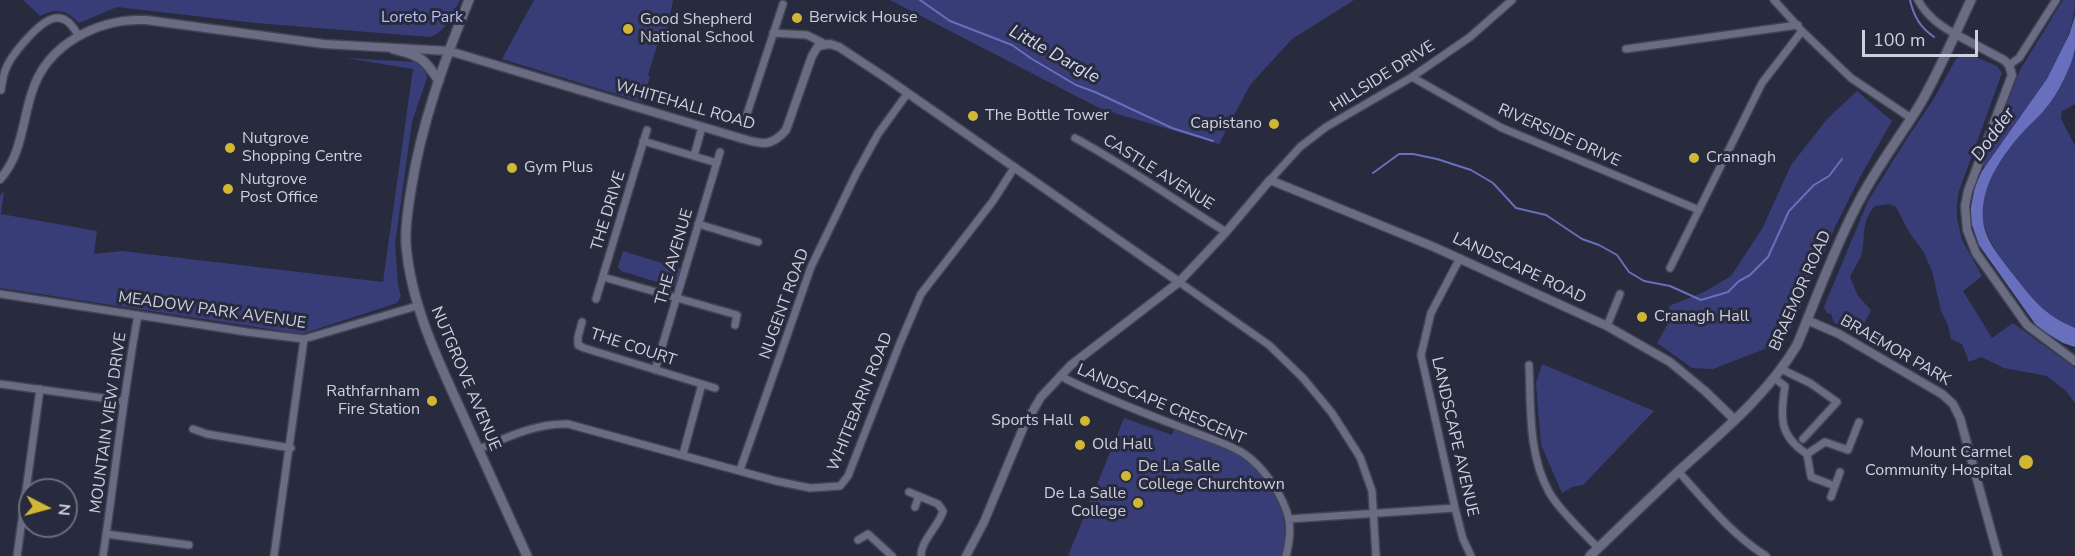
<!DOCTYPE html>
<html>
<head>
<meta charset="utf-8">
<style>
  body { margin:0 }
  #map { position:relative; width:2075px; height:556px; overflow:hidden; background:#282a3d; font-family:"Nunito Sans",sans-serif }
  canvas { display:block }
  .north { position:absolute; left:18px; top:478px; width:60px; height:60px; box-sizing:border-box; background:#282a3d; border:2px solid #6a6d7d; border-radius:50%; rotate:96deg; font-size:16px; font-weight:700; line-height:24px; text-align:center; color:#ced1dd }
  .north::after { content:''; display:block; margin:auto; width:21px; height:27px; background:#d0b736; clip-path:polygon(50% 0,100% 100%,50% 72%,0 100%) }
  .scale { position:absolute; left:1862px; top:30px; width:116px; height:27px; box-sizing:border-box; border:3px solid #ced1dd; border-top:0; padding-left:8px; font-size:18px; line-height:21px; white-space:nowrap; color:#ced1dd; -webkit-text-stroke:4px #282a3d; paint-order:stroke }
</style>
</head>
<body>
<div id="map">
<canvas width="2075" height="556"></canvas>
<div class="north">N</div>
<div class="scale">100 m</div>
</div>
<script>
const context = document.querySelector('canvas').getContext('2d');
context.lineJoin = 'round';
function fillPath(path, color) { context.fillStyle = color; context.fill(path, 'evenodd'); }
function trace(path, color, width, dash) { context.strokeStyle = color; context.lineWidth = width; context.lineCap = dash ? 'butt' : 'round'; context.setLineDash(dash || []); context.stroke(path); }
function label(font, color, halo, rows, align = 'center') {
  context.font = font + ' "Nunito Sans",sans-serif'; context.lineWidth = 6; context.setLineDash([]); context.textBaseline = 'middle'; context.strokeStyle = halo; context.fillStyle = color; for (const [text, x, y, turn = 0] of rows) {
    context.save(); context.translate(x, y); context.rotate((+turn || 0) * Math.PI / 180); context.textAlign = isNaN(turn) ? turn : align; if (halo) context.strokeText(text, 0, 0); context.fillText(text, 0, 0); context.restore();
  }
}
const green = new Path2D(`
  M 23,0 L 460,0 C 452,14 446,32 430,37 L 256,23 L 117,7 L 79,23 C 66,9 56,8 40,16 Z
  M 534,0 L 673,0 L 665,40 L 659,39 L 648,75 L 650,76 L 642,102 L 502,59 Z
  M 890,0 L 1354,0 L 1292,39 L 1250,85 L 1219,144 L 1101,109 Z
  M 2063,0 L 2075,0 C 2075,29 2060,53 2048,79 L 2067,71 L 2075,48 L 2075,104 L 2062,111 L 2061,119 L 2075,146 L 2075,328 C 2067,325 2057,322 2050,316 C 2027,298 1982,242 1982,213 C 1981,199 1988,185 1994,173 L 1984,167 L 1984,163 L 2020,70 Z
  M 1966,53 L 1997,66 L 2002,73 L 1959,191 L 1957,203 L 1957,218 L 1962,240 L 1982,276 L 1963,291 L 1992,338 L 2013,323 L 2075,368 L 2075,403 L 2066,391 L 2047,376 L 2004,368 L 1981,357 L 1969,362 L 1962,344 L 1951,339 L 1948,325 L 1941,311 L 1932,271 L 1923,251 L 1909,232 L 1896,207 L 1889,204 L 1875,206 C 1859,224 1867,236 1861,256 C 1858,263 1853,270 1850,277 L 1858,296 L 1871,310 L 1858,335 L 1834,323 L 1831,314 L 1827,313 L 1824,307 L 1868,201 L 1904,143 L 1933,100 L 1956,59 Z
  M 346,58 L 417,62 L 425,67 L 427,78 L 412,122 L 395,244 L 398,284 L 401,296 L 397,303 L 302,334 L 0,288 L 0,195 L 4,192 L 1,214 L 97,231 L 94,254 L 122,251 L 383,282 L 413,69 Z
  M 1857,91 L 1892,121 L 1859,179 L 1836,225 L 1795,320 L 1783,342 L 1713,369 L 1692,368 L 1657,343 L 1670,320 L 1669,306 L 1704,292 L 1731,276 L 1762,229 L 1791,165 L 1827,119 Z
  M 623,251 L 681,269 L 675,286 L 670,286 L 621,271 L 618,267 Z
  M 1542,364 L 1654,411 L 1583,485 L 1572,487 L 1562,493 L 1541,445 L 1536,383 Z
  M 1124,418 L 1172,435 L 1174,429 C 1196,438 1224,446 1244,457 C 1276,476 1292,521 1282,556 L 1068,556 Z`);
const water = new Path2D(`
  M 2075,16 C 2075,26 2075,38 2075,48 C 2072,66 2057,96 2045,109 C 2039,117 2030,124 2023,132 C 1998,159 1971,201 1988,238 C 1994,251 2003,261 2011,272 C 2033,299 2042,314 2075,328 L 2075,347 L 2063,343 L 2038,328 L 1979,245 L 1971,222 L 1971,207 L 1975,186 L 1982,171 L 2047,79 L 2069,35 Z`);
const stream = new Path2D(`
  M 920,0 L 950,21 L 1012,45 L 1032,59 L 1076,85 L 1095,92 L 1172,128 L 1213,141
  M 1910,0 C 1914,17 1920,27 1934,37
  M 1373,173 L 1399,154 L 1413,154 L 1437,159 L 1471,170 L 1493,183 L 1516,208 L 1546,215 L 1582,239 L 1599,245 L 1617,255 L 1629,272 L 1644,281 L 1670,286 L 1701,300 L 1728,292 L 1739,281 L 1750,275 L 1768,257 L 1789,211 L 1814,185 L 1829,176 L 1842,159`);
const minor = new Path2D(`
  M 1774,0 L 1802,31 L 1851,78 L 1911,118
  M 1918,0 C 1927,16 1939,25 1955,34
  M 773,33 L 807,35 L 825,44
  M 1626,49 L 1798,25
  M 2009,65 L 2019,58 L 2056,0
  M 1412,77 L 1502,128 L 1699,210
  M 1,90 C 2,84 3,77 5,71 C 10,56 41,18 57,18 C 68,17 74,29 79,36
  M 744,123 L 783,4
  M 1075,138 C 1127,166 1176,201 1226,232
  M 643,141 L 717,163
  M 694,156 L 702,127
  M 1270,180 L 1300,147 L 1326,127 L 1412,77 L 1470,37 L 1512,0
  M 698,224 L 758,242
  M 1460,258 L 1431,313 L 1421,355 L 1455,508 L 1463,539 L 1471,556
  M 1670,268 L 1762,83 L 1802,31
  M 603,277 L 737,315 L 735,325
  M 1179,282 L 1269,345 L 1303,378 L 1332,413 L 1360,457 L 1372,491 L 1376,556
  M 0,294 L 247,332 L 304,339 L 417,306
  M 596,299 L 647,130
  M 582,322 L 578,337 L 578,345 L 584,348 L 702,384 L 683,454
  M 1607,326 L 1620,294
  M 1529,365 C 1531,408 1528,454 1549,492 C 1559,510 1584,533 1598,548
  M 1781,369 L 1810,383 L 1837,402 L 1803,439
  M 655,370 L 720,152
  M 1061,375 L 1066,379 C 1106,399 1147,414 1188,430 C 1206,437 1227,443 1243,453 C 1263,466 1284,496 1289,520 C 1291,532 1289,544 1286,556
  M 1774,378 L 1785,386 C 1780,417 1779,436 1807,454 L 1811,477 L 1835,486
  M 0,384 L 124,401
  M 702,384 L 715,388
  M 193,429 L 207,434 L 291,448
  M 479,449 C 508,437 536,423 568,424 L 776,481 L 810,488 L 840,486 L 848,476 L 900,343 L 921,294 L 993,201 L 1014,168
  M 1807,454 L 1825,442 L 1848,450 L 1859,422
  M 740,470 L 811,267 L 856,174 L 878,134 L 907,94
  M 1678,471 C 1705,501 1732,535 1766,556
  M 909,492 L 938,504 L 943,511 C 939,526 921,540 921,556
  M 1831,497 L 1840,472
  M 915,507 L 919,496
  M 1289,519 L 1455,508
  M 106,534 L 189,545
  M 858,540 L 868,534 L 892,556
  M 17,556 L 40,389
  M 103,556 C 115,476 123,395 138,315
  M 274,556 L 304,339`);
const tertiary = new Path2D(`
  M 1955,34 L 2004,60 L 2009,65 L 2012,75 L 1968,191 L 1965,206 L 1967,230 L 1976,253 L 2027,325 L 2075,361
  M 0,179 C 22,155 22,122 32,92 C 47,44 98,18 146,20 L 324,44 L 449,51 L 740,138 C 760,144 771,148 786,130 L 812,56 L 818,46 L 830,44 L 839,47 L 886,78 L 1179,282
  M 1807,320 L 1839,334 L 1942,394 L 1953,404 L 1960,418 L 1998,556
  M 966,556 L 984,522 L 1024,426 L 1041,397 L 1071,365 L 1179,282 L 1226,232 L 1270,180 L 1434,247 L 1607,326 L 1670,362 L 1705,391 L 1735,420`);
const secondary = new Path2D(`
  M 469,0 C 444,61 421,125 411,190 C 408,208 405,227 406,244 C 411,308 441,366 467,424 C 487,468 507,512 527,556
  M 393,49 C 421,56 424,58 439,81
  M 1590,556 C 1620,527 1650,498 1680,470 C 1723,431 1767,395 1797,345 C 1816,299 1833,251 1856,207 C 1874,171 1898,140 1919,106 C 1939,72 1954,36 1971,0`);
const markers = [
  [797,18,6,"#d0b736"],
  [628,29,6,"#d0b736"],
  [973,116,6,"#d0b736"],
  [1274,124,6,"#d0b736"],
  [230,148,6,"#d0b736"],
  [1694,158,6,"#d0b736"],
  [512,168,6,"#d0b736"],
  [228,189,6,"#d0b736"],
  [1642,317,6,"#d0b736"],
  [432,401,6,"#d0b736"],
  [1085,421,6,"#d0b736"],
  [1080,445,6,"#d0b736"],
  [2026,462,8,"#d0b736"],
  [1126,476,6,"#d0b736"],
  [1138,503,6,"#d0b736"]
];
const parkNames = [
  ["Loreto Park",422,18]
];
const poiNames = [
  ["Berwick House",809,18],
  ["Good Shepherd",640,20],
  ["National School",640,38],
  ["The Bottle Tower",985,116],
  ["Capistano",1262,124,"right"],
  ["Nutgrove",242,139],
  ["Shopping Centre",242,157],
  ["Crannagh",1706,158],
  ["Gym Plus",524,168],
  ["Nutgrove",240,180],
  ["Post Office",240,198],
  ["Cranagh Hall",1654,317],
  ["Rathfarnham",420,392,"right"],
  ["Fire Station",420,410,"right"],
  ["Sports Hall",1073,421,"right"],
  ["Old Hall",1092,445],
  ["Mount Carmel",2012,453,"right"],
  ["Community Hospital",2012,471,"right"],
  ["De La Salle",1138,467],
  ["College Churchtown",1138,485],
  ["De La Salle",1126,494,"right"],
  ["College",1126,512,"right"]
];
const streetNames = [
  ["HILLSIDE DRIVE",1383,77,-32],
  ["WHITEHALL ROAD",685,106,16],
  ["RIVERSIDE DRIVE",1559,136,24],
  ["CASTLE AVENUE",1158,173,32],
  ["THE DRIVE",609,211,-73],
  ["THE AVENUE",675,257,-74],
  ["LANDSCAPE ROAD",1519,269,25],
  ["BRAEMOR ROAD",1801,291,-66],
  ["NUGENT ROAD",785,304,-70],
  ["MEADOW PARK AVENUE",212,311,8],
  ["THE COURT",633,348,18],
  ["BRAEMOR PARK",1895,351,30],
  ["NUTGROVE AVENUE",465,379,67],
  ["WHITEBARN ROAD",861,402,-68],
  ["LANDSCAPE CRESCENT",1161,405,23],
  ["MOUNTAIN VIEW DRIVE",109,423,-82],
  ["LANDSCAPE AVENUE",1454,437,77]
];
const waterNames = [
  ["Little Dargle",1054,55,29],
  ["Dodder",1994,135,-54]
];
fillPath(green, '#393d77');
fillPath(water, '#686fbc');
trace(stream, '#686fbc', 2);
trace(minor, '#424453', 10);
trace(tertiary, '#424453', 11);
trace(secondary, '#424453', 12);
trace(minor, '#696c82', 7);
trace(tertiary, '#696c82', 8);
trace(secondary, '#696c82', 9);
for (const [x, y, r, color] of markers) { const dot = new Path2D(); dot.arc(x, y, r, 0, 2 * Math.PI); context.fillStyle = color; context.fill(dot); trace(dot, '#282a3d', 2); }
label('16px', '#b6bffd', '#282a3d', parkNames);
label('16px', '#ced1dd', '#282a3d', poiNames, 'left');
label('16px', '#ced1dd', '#282a3d', streetNames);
label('italic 18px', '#d3d7ec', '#282a3d', waterNames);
</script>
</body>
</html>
